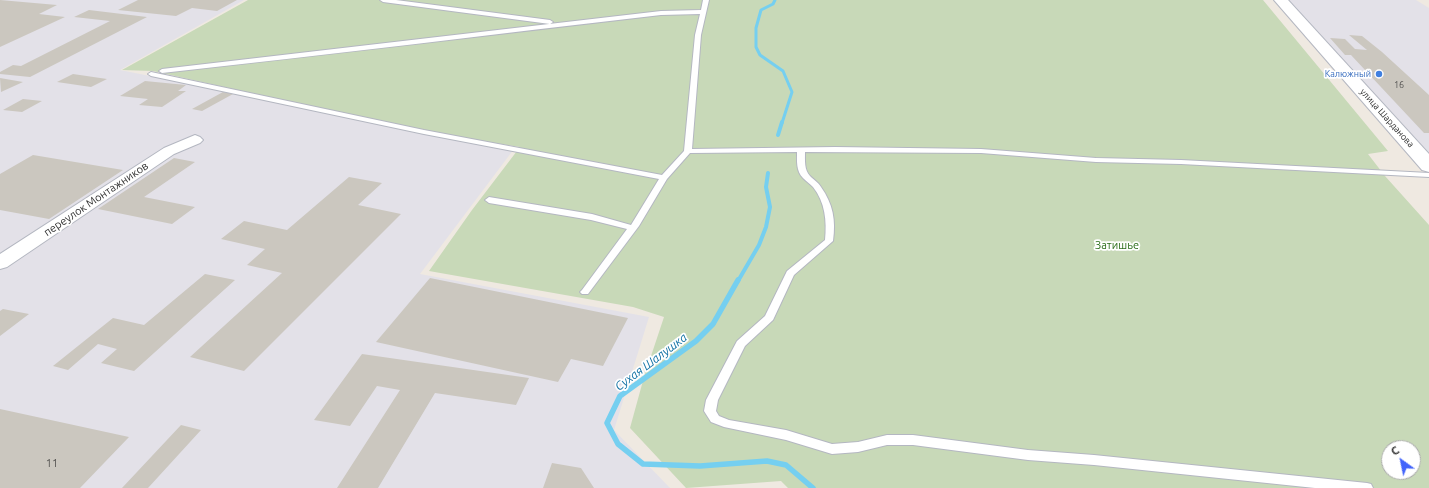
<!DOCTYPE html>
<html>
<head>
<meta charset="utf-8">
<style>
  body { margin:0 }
  #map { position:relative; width:1429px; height:488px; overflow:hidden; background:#efe9e1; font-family:Ubuntu,sans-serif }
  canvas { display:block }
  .north { position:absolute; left:1381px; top:440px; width:40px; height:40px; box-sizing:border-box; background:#fff; border:1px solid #ababab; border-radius:50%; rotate:327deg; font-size:11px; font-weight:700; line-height:16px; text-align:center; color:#2e2e2e }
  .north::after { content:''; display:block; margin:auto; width:14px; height:18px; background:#4264fb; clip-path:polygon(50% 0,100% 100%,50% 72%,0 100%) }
</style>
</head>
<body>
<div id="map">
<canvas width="1429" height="488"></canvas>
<div class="north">С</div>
</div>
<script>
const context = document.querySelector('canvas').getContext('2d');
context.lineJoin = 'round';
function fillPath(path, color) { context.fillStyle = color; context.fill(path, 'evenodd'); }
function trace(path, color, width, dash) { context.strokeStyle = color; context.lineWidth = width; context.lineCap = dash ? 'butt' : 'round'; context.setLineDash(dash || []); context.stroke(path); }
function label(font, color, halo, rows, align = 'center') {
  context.font = font + ' Ubuntu,sans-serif'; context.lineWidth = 3.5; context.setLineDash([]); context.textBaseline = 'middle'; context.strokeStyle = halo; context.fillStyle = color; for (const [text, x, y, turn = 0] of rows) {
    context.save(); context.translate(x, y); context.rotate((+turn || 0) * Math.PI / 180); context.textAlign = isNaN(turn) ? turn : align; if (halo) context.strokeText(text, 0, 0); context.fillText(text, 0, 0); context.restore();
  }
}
const industrial = new Path2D(`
  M 0,0 L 244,0 L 120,70 L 514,149 L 420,274 L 649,317 L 614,430 L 670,488 L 0,488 Z
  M 1281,0 L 1416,0 L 1429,8 L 1429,166 Z`);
const cemetery = new Path2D(`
  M 248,0 L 1263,0 L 1388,151 L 1368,154 L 1385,176 L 1429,225 L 1429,488 L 788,488 L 781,481 L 686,488 L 630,428 L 644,377 L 664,317 L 633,307 L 429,271 L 472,210 L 520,147 L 424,132 L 153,71 L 122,70 ZM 1389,448 L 1413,448 L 1413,472 L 1389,472 Z`);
const streamFar2 = new Path2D(`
  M 775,0 L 773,4 L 761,10 L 756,28 L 756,47 L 760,55 L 783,71 L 792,92 L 782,123`);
const streamFar1 = new Path2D(`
  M 778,135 L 782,122
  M 738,281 L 759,245 L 766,227 L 770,207 L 766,187 L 768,173`);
const stream = new Path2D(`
  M 738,280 L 713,324 L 696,341 L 620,396 L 607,423 L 618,444 L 643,464 L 700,466 L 767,461 L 786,465 L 813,488`);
const building = new Path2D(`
  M 0,0 L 57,5 L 39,14 L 65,17 L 0,47 Z
  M 138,0 L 237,0 L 217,11 L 192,8 L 176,16 L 118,10 Z
  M 89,10 L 147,17 L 30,77 L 0,74 L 0,72 L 13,65 L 21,66 L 110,21 L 74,17 Z
  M 1349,35 L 1362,36 L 1382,52 L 1429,95 L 1429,133 L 1424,133 L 1351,55 L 1345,55 L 1330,38 L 1345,39 L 1355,49 L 1367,50 Z
  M 73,74 L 107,79 L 91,87 L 57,82 Z
  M 0,78 L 23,82 L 1,92 Z
  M 145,81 L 186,85 L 178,91 L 186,91 L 162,107 L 139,105 L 148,99 L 120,96 Z
  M 223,92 L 233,94 L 202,111 L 192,109 Z
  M 23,99 L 42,101 L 22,112 L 3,110 Z
  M 33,155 L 123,170 L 49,219 L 0,210 L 0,174 Z
  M 174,158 L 195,162 L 144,197 L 195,207 L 172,224 L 98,209 Z
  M 349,177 L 382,183 L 358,205 L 401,214 L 244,371 L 190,357 L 282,273 L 247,265 L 265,249 L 221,239 L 244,221 L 287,230 Z
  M 205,274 L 235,280 L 134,371 L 101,363 L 117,349 L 98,344 L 68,370 L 53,366 L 113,318 L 144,325 Z
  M 430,278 L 628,318 L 603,366 L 571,359 L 558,382 L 376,342 Z
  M 3,309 L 29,314 L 0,336 L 0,311 Z
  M 362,354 L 529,378 L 516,405 L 435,393 L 378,488 L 337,488 L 400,390 L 377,386 L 350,426 L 314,420 Z
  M 0,409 L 129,437 L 80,488 L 0,488 Z
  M 181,425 L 201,430 L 148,488 L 122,488 Z
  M 552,463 L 581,468 L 594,488 L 543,488 Z`);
const service = new Path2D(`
  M 380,0 L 396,0 L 550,20 L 553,22 L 550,24 L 383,2 Z
  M 703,0 L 709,0 L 701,35 L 692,149 L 835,147 L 981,149 L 1096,158 L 1181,160 L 1429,173 L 1429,177 L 1181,164 L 1096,162 L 981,153 L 805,152 C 805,160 804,170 810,176 C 814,180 818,182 821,187 C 833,204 836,220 833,241 L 794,275 L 773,320 L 745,346 L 718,400 L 716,411 L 719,416 L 729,420 L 786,430 L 832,444 L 858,442 L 887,435 L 913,435 L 1028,450 L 1094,455 L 1367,483 L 1371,484 L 1373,488 L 1315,488 L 1094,465 L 1028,460 L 913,445 L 887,445 L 858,452 L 832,454 L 786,440 L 724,427 L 711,422 L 704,411 L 706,400 L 737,341 L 765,316 L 787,271 L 825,240 C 827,221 825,202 813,187 C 810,184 806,181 803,178 C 796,171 797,161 797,152 L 690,153 L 667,179 L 639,226 L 588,294 L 582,294 L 580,292 L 582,290 L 627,229 L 591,220 L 489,203 L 485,200 L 489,197 L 592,214 L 631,225 L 659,179 L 424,134 L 151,76 L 148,74 L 151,72 L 424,130 L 662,175 L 684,151 L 695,35 L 700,14 L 661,15 C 495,34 328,55 162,73 L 159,71 L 162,69 L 661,11 L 701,10 Z`);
const minor = new Path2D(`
  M 195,135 L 200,137 L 203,140 L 200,143 L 174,154 L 7,267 L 0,269 L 0,254 L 164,148 Z`);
const secondary = new Path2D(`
  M 1274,0 L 1288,0 L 1429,154 L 1429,172 L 1422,170 Z`);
const markers = [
  [1379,74,4,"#3f7fe0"]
];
const farShopnames = [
  ["Калюжный",1371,74]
];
const numberNames = [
  ["16",1399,85]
];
const farStreetnames = [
  ["улица Шарданова",1387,118,48]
];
const streetNames = [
  ["переулок Монтажников",96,199,-34]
];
const parkNames = [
  ["Затишье",1117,245]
];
const nearNumbernames = [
  ["11",52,463]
];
const waterNames = [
  ["Сухая Шалушка",651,362,-37]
];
fillPath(industrial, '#e3e1e8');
fillPath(cemetery, '#c8d9b8');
trace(streamFar2, '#75cff0', 3);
trace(streamFar1, '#75cff0', 4);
trace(stream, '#75cff0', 5.5);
fillPath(building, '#cbc7bf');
trace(service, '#b4b7c1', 2);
trace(minor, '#b4b7c1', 2);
trace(secondary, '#b4b7c1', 2);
fillPath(service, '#fff');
fillPath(minor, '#fff');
fillPath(secondary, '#fff');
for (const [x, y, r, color] of markers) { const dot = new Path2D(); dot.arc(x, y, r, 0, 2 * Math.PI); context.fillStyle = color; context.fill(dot); trace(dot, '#fff', 1.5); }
label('9px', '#366cbe', '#fff', farShopnames, 'right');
label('9px', '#555452', null, numberNames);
label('9px', '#2e2e2e', '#fff', farStreetnames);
label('11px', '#2e2e2e', '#fff', streetNames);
label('11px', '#2c6e1b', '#fff', parkNames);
label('11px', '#555452', null, nearNumbernames);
label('italic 12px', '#0d6fa3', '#fff', waterNames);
</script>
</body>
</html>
